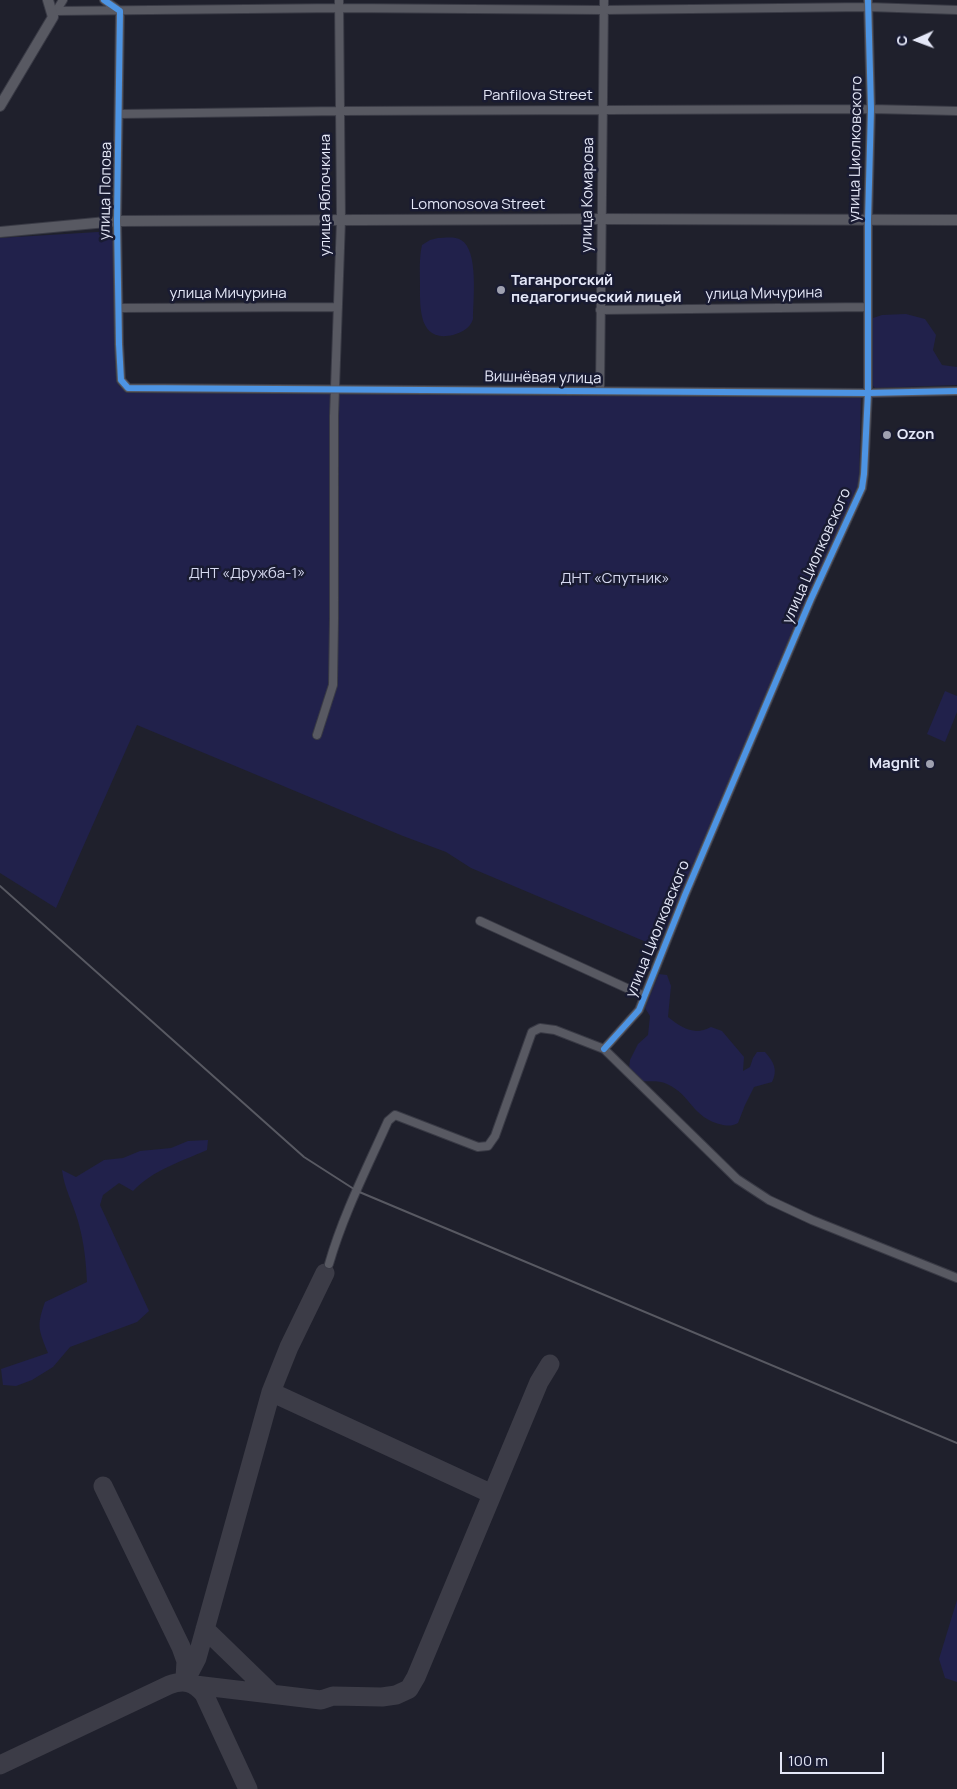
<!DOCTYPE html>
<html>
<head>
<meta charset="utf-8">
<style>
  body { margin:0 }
  #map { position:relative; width:957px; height:1789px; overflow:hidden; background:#1f202c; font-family:Manrope,sans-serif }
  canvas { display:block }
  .north { position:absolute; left:892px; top:15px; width:50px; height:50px; -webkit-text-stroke:4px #191b32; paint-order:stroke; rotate:268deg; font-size:14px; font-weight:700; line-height:20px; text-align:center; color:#e4e7f7 }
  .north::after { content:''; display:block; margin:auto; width:18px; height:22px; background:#e4e7f7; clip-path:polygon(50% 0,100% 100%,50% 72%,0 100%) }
  .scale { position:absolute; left:780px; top:1752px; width:104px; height:22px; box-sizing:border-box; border:2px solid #e4e7f7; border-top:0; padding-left:6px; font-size:15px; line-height:18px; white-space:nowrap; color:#e4e7f7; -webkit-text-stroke:4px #191b32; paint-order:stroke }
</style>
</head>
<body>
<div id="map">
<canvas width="957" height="1789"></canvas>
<div class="north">С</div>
<div class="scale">100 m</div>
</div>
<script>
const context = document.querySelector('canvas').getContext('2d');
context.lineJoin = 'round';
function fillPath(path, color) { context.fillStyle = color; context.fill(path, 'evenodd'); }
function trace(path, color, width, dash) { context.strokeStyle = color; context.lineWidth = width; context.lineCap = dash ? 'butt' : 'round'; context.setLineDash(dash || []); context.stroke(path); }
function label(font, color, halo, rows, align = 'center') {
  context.font = font + ' Manrope,sans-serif'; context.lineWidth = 5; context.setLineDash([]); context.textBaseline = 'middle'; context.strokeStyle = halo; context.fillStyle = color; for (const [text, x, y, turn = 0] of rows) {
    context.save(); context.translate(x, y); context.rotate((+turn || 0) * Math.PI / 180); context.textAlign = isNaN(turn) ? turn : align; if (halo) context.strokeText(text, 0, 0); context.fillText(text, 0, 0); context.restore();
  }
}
const green = new Path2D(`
  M 114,231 L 116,378 L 120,387 L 132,392 L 861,393 L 859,483 L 658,947 L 471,868 L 446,852 L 403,836 L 137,725 L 56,908 L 0,873 L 0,238 Z
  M 438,238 C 444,238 455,236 461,240 C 479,250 473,300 473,319 C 470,328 463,332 453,335 C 418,343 420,307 420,284 C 420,271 419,258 422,245 L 430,240 Z
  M 906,314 L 925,319 L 936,335 L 933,350 L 942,365 L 957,367 L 957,385 L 875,388 L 868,380 L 868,339 L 873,318 L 882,315 Z
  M 945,691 L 957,696 L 957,712 L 945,742 L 927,734 Z
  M 659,974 L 667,975 L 671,986 L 668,1017 C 682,1028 694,1036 711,1027 L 722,1031 L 744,1057 L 743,1071 L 750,1067 L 753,1058 L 757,1052 L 765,1052 C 774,1062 778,1070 772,1082 L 754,1087 L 745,1105 L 738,1123 C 732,1126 729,1126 723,1125 C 691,1118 692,1095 667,1084 C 657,1079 646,1083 636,1080 L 629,1069 L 630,1060 L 638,1044 L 648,1035 L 650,1016 L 645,1008 Z
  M 208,1140 L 207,1150 C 180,1162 153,1170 133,1191 L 119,1183 L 103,1195 L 100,1205 L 149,1311 L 137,1322 L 70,1347 L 53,1367 L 32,1380 L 16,1386 L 3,1385 L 1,1369 L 48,1353 C 39,1330 36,1327 45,1302 L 87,1282 C 86,1261 84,1242 78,1221 C 73,1203 64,1188 62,1170 L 76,1177 L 104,1160 L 123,1158 L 140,1151 L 171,1148 L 188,1141 Z
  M 957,1600 L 957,1682 L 945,1678 L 939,1659 Z`);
const taxiway = new Path2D(`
  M 271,1392 L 492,1494
  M 103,1486 L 181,1647 L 186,1661 L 185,1678
  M 205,1629 L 272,1694
  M 185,1681 L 197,1658 L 271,1392 L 289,1347 L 325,1273
  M 195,1685 L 321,1700 L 333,1696 L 382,1697 L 396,1695 L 409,1689 L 416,1677 L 539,1382 L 550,1364
  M 0,1765 L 169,1685 C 184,1679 194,1682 204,1694 L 248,1789`);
const minor = new Path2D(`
  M 104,0 L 120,11 L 117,221 L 119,344 L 121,380 L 128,388 L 868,393 L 957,391
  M 56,11 L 340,8 L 603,10 L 868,7 L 957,10
  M 55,13 L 63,0
  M 119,114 L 340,111 L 871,109 L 957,111
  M 119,308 L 338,307
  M 600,310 L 868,307
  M 600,391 L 604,0
  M 317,735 L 333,685 L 334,618 L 334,416 L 341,220 L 339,0
  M 480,921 L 644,996
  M 604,1049 L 639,1010 L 685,895 L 811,599 L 862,488 L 864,474 L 868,393 L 868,220 L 871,109 L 868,0
  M 329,1264 C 343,1215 367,1168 388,1121 L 395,1115 L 478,1147 L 488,1146 L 495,1136 L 532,1032 L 540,1028 L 555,1030 L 604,1049 L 737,1179 L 769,1200 L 812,1220 L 957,1278`);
const tertiary = new Path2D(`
  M 0,106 L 53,17 L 48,0
  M 0,232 L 117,221 L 602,219 L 957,220`);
const rail = new Path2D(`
  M 0,886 L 304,1157 L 357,1191 L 957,1443`);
const cycleway = new Path2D(`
  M 104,0 L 120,11 L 117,221 L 119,344 L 121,380 L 128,388 L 868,393 L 957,391
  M 604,1049 L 639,1010 L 685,895 L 811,599 L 862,488 L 864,474 L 868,393 L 868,220 L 871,109 L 868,0`);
const markers = [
  [501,290,5,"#9fa1b0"],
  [887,435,5,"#9fa1b0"],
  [930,764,5,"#9fa1b0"]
];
const streetNames = [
  ["Panfilova Street",538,96],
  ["улица Циолковского",856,149,-89],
  ["улица Попова",106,191,-89],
  ["улица Яблочкина",326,195,-90],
  ["улица Комарова",588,195,-89],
  ["Lomonosova Street",478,205],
  ["улица Мичурина",228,294],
  ["улица Мичурина",764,294,-1],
  ["Вишнёвая улица",543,378,1],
  ["улица Циолковского",817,556,-66],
  ["улица Циолковского",658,929,-68]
];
const poiNames = [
  ["Таганрогский",511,281],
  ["педагогический лицей",511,298],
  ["Ozon",897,435],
  ["Magnit",920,764,"right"]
];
const parkNames = [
  ["ДНТ «Дружба-1»",247,574],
  ["ДНТ «Спутник»",615,579]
];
fillPath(green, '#21214b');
trace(taxiway, '#3c3c47', 19);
trace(minor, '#393a45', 10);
trace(tertiary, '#393a45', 12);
trace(minor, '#585962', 8);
trace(tertiary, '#585962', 10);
trace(rail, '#585962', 2);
trace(cycleway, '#4d94e3', 6);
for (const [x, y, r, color] of markers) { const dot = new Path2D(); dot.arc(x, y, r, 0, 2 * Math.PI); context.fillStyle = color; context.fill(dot); trace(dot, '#191b32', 2); }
label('15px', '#e4e7f7', '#191b32', streetNames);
label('bold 15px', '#e4e7f7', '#191b32', poiNames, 'left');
label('15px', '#d6d9f0', '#191b32', parkNames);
</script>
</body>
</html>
